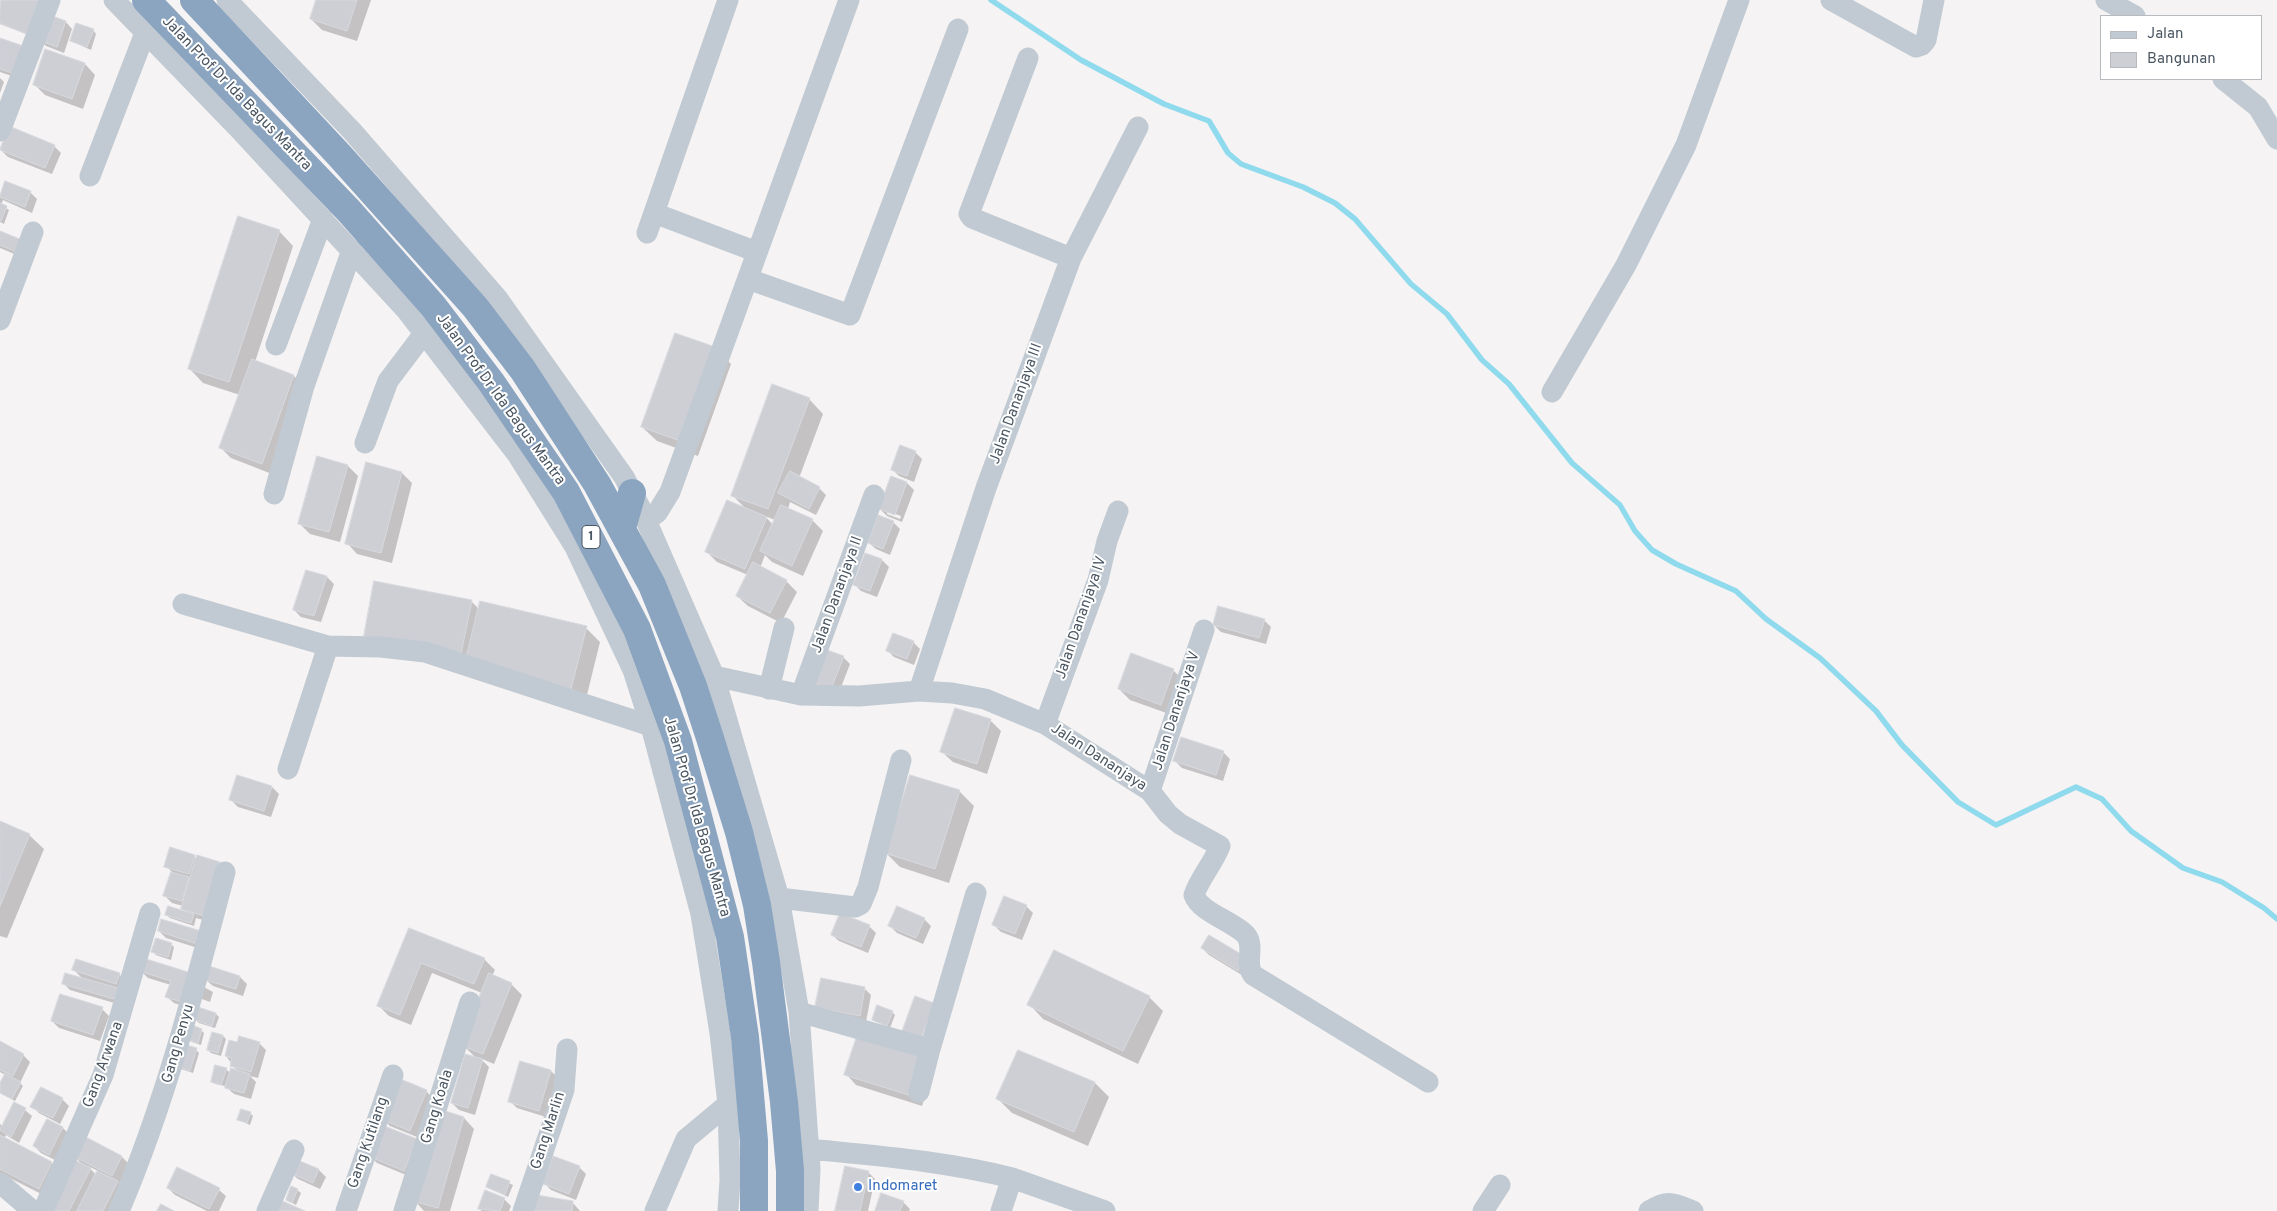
<!DOCTYPE html>
<html>
<head>
<meta charset="utf-8">
<style>
  body { margin:0 }
  #map { position:relative; width:2277px; height:1211px; overflow:hidden; background:#f5f3f3; font-family:Overpass,sans-serif }
  canvas { display:block }
  .legend { position:absolute; left:2100px; top:15px; width:162px; height:65px; box-sizing:border-box; background:#fff; border:1px solid #b7bbc0; margin:0; padding:6px 9px; list-style:none; font-size:15px; color:#4a5661 }
  .legend li { display:flex; align-items:center; gap:10px; height:25px }
  .legend b { width:25px; border:1px solid #b7bbc0 }
</style>
</head>
<body>
<div id="map">
<canvas width="2277" height="1211"></canvas>
<ul class="legend">
<li><b style="height:6px;background:#c1cad2"></b>Jalan</li>
<li><b style="height:14px;background:#cdcfd5"></b>Bangunan</li>
</ul>
</div>
<script>
const context = document.querySelector('canvas').getContext('2d');
context.lineJoin = 'round';
function fillPath(path, color) { context.fillStyle = color; context.fill(path, 'evenodd'); }
function trace(path, color, width, dash) { context.strokeStyle = color; context.lineWidth = width; context.lineCap = dash ? 'butt' : 'round'; context.setLineDash(dash || []); context.stroke(path); }
function label(font, color, halo, rows, align = 'center') {
  context.font = font + ' Overpass,sans-serif'; context.lineWidth = 4; context.setLineDash([]); context.textBaseline = 'middle'; context.strokeStyle = halo; context.fillStyle = color; for (const [text, x, y, turn = 0] of rows) {
    context.save(); context.translate(x, y); context.rotate((+turn || 0) * Math.PI / 180); context.textAlign = isNaN(turn) ? turn : align; if (halo) context.strokeText(text, 0, 0); context.fillText(text, 0, 0); context.restore();
  }
}
const shadow = new Path2D(`
  M 2,0 L 31,36 L 0,24 L 0,6 Z
  M 317,0 L 371,0 L 357,41 L 322,30 L 311,19 Z
  M 66,22 L 72,29 L 64,53 L 46,46 L 39,39 Z
  M 93,30 L 96,34 L 91,50 L 71,41 Z
  M 0,39 L 26,81 L 0,72 Z
  M 46,51 L 85,64 L 95,75 L 83,109 L 45,95 L 34,84 Z
  M 0,78 L 4,82 L 0,93 Z
  M 54,146 L 61,153 L 52,174 L 8,157 L 1,150 Z
  M 5,182 L 30,192 L 37,199 L 32,213 L 3,200 L 1,205 L 9,210 L 4,224 L 0,222 L 0,195 Z
  M 279,231 L 293,246 L 255,362 L 294,376 L 304,387 L 272,474 L 231,458 L 221,448 L 240,395 L 203,383 L 189,368 Z
  M 0,232 L 24,258 L 0,248 Z
  M 717,350 L 731,364 L 698,456 L 657,441 L 642,427 Z
  M 809,399 L 823,414 L 799,478 L 819,488 L 826,495 L 816,515 L 790,502 L 788,509 L 812,520 L 823,531 L 803,576 L 772,562 L 765,555 L 760,568 L 786,581 L 797,592 L 781,623 L 748,606 L 737,596 L 748,575 L 717,562 L 707,552 L 746,509 L 732,495 ZM 765,516 L 775,520 L 773,525 Z
  M 915,452 L 922,459 L 914,482 L 899,476 L 892,469 Z
  M 348,466 L 358,476 L 340,542 L 310,534 L 299,523 Z
  M 402,473 L 412,483 L 392,563 L 357,554 L 347,543 Z
  M 907,483 L 914,490 L 902,522 L 887,516 L 880,509 ZM 887,511 L 901,516 L 900,519 L 887,514 Z
  M 893,522 L 900,529 L 890,555 L 876,549 L 869,543 Z
  M 866,554 L 882,560 L 889,567 L 877,597 L 861,591 L 854,584 Z
  M 327,577 L 334,584 L 321,622 L 301,617 L 294,610 Z
  M 471,601 L 479,609 L 586,628 L 600,642 L 585,703 L 380,650 Z
  M 1264,620 L 1271,627 L 1266,644 L 1221,632 L 1214,625 Z
  M 913,642 L 920,649 L 914,665 L 894,657 L 887,650 Z
  M 843,657 L 850,664 L 838,695 L 820,688 L 813,682 Z
  M 1173,670 L 1184,681 L 1172,715 L 1130,700 L 1119,689 Z
  M 990,720 L 1001,731 L 987,774 L 953,762 L 942,752 Z
  M 1223,752 L 1230,759 L 1223,781 L 1182,768 L 1175,761 Z
  M 911,776 L 960,792 L 974,806 L 949,883 L 900,867 L 886,853 Z
  M 238,777 L 272,787 L 279,794 L 271,817 L 238,807 L 231,800 Z
  M 0,823 L 29,835 L 44,849 L 7,938 L 0,936 Z
  M 194,856 L 197,859 L 220,863 L 226,870 L 211,922 L 196,918 L 194,926 L 170,918 L 167,915 L 187,913 L 182,909 L 183,906 L 172,903 L 165,896 L 172,872 L 166,866 Z
  M 1026,906 L 1033,913 L 1022,940 L 1001,932 L 994,925 Z
  M 924,919 L 931,926 L 923,944 L 897,933 L 890,926 Z
  M 869,926 L 876,933 L 868,953 L 839,941 L 832,935 Z
  M 409,929 L 484,959 L 495,970 L 492,976 L 511,984 L 522,995 L 494,1064 L 480,1058 L 489,1067 L 475,1115 L 459,1110 L 452,1103 L 476,1058 L 462,1044 L 482,993 L 432,973 L 411,1025 L 389,1016 L 378,1005 Z
  M 159,931 L 200,932 L 204,950 L 166,938 Z
  M 171,944 L 174,947 L 171,960 L 156,955 L 153,952 Z
  M 1202,948 L 1245,958 L 1245,977 L 1209,955 Z
  M 74,970 L 119,974 L 126,981 L 121,1005 L 70,990 L 63,983 L 83,979 Z
  M 141,971 L 198,981 L 189,1008 L 174,1003 L 167,997 L 171,985 L 148,978 Z
  M 240,977 L 247,984 L 243,996 L 213,986 L 206,980 Z
  M 202,986 L 213,992 L 210,1002 L 202,999 Z
  M 864,988 L 871,995 L 866,1022 L 823,1014 Z
  M 1149,997 L 1163,1011 L 1138,1064 L 1043,1019 L 1029,1004 Z
  M 102,1009 L 109,1016 L 100,1041 L 59,1028 L 52,1021 Z
  M 892,1012 L 895,1015 L 890,1028 L 873,1020 Z
  M 216,1014 L 219,1017 L 215,1028 L 199,1023 L 196,1020 Z
  M 201,1030 L 204,1033 L 201,1045 L 192,1042 L 189,1039 Z
  M 223,1036 L 226,1039 L 221,1056 L 211,1053 L 208,1050 Z
  M 0,1043 L 23,1055 L 30,1062 L 20,1083 L 23,1086 L 15,1101 L 0,1093 L 0,1086 L 6,1075 L 0,1072 Z
  M 259,1043 L 266,1050 L 258,1078 L 250,1076 L 256,1082 L 251,1099 L 234,1094 L 225,1086 L 215,1084 L 212,1081 L 226,1069 L 231,1074 L 238,1072 L 226,1056 L 238,1044 Z
  M 196,1050 L 199,1053 L 193,1073 L 181,1069 L 178,1066 Z
  M 521,1063 L 551,1071 L 558,1078 L 546,1117 L 517,1108 L 510,1101 Z
  M 934,1069 L 922,1106 L 856,1085 L 846,1074 Z
  M 1095,1083 L 1109,1097 L 1088,1146 L 1012,1113 L 998,1099 Z
  M 426,1091 L 433,1098 L 417,1137 L 390,1126 L 383,1119 Z
  M 62,1099 L 69,1106 L 60,1124 L 39,1113 L 32,1106 Z
  M 25,1110 L 32,1116 L 19,1143 L 6,1135 L 4,1139 L 52,1163 L 64,1175 L 82,1164 L 73,1155 L 82,1137 L 122,1157 L 129,1164 L 119,1184 L 124,1189 L 113,1211 L 46,1211 L 51,1199 L 0,1173 L 0,1124 L 3,1127 ZM 88,1166 L 98,1171 L 96,1175 Z
  M 250,1113 L 253,1116 L 250,1125 L 239,1120 Z
  M 464,1118 L 474,1129 L 450,1211 L 424,1211 L 414,1200 Z
  M 47,1120 L 63,1128 L 70,1135 L 57,1161 L 41,1153 L 34,1146 Z
  M 416,1140 L 411,1177 L 377,1163 L 370,1156 Z
  M 296,1161 L 319,1170 L 326,1177 L 320,1189 L 298,1179 L 291,1173 Z
  M 579,1167 L 586,1174 L 576,1200 L 551,1190 L 544,1183 Z
  M 868,1172 L 875,1179 L 868,1211 L 836,1211 Z
  M 492,1175 L 513,1185 L 508,1197 L 487,1187 Z
  M 168,1188 L 219,1190 L 226,1196 L 219,1211 L 207,1211 L 175,1195 Z
  M 297,1190 L 301,1193 L 296,1205 L 287,1200 Z
  M 504,1199 L 511,1206 L 509,1211 L 482,1211 L 479,1209 Z
  M 903,1202 L 910,1209 L 909,1211 L 876,1211 Z
  M 573,1203 L 580,1211 L 535,1211 Z`);
const stream = new Path2D(`
  M 991,0 L 1081,60 L 1164,104 L 1209,121 L 1228,153 L 1241,164 L 1303,187 L 1335,203 L 1355,219 L 1411,284 L 1447,314 L 1482,360 L 1509,384 L 1572,463 L 1620,505 L 1635,531 L 1652,550 L 1676,564 L 1736,591 L 1766,619 L 1820,658 L 1876,711 L 1902,745 L 1958,802 L 1996,825 L 2076,787 L 2102,799 L 2131,831 L 2183,868 L 2222,882 L 2264,908 L 2277,919`);
const building = new Path2D(`
  M 1,0 L 41,0 L 27,34 L 0,23 Z
  M 316,0 L 357,0 L 347,31 L 310,19 Z
  M 47,14 L 66,21 L 57,47 L 38,40 Z
  M 76,23 L 94,29 L 87,47 L 70,41 Z
  M 0,38 L 29,48 L 19,75 L 0,69 Z
  M 45,49 L 85,63 L 72,99 L 33,85 Z
  M 9,126 L 55,145 L 45,168 L 0,150 Z
  M 5,181 L 31,191 L 25,207 L 0,197 Z
  M 0,203 L 7,206 L 1,221 L 0,221 Z
  M 238,216 L 280,230 L 229,382 L 188,369 Z
  M 0,231 L 22,240 L 17,252 L 0,245 Z
  M 675,333 L 718,348 L 683,442 L 641,427 Z
  M 252,359 L 294,375 L 262,464 L 219,448 Z
  M 772,384 L 810,398 L 768,509 L 731,496 Z
  M 900,445 L 916,451 L 907,476 L 891,470 Z
  M 317,456 L 348,465 L 329,532 L 298,524 Z
  M 366,462 L 402,472 L 381,553 L 345,544 Z
  M 790,471 L 820,487 L 809,509 L 778,493 Z
  M 891,476 L 907,482 L 895,515 L 879,509 Z
  M 727,500 L 767,517 L 745,569 L 705,552 Z
  M 781,505 L 813,519 L 792,566 L 760,551 Z
  M 878,515 L 894,521 L 883,549 L 868,543 Z
  M 865,553 L 882,559 L 870,591 L 853,585 Z
  M 753,562 L 787,580 L 770,613 L 736,596 Z
  M 306,570 L 327,576 L 314,616 L 293,610 Z
  M 374,581 L 472,600 L 461,654 L 364,636 Z
  M 480,601 L 587,626 L 571,689 L 465,664 Z
  M 1218,606 L 1265,619 L 1259,638 L 1213,625 Z
  M 893,633 L 914,641 L 907,659 L 886,651 Z
  M 824,649 L 844,656 L 831,689 L 812,682 Z
  M 1131,653 L 1174,669 L 1161,705 L 1118,689 Z
  M 955,708 L 991,719 L 977,764 L 940,752 Z
  M 1181,737 L 1224,751 L 1216,775 L 1173,761 Z
  M 237,775 L 272,786 L 264,811 L 229,800 Z
  M 910,775 L 960,790 L 935,869 L 885,853 Z
  M 0,821 L 30,834 L 0,906 Z
  M 170,847 L 195,855 L 189,874 L 164,867 Z
  M 197,855 L 220,862 L 204,916 L 181,909 Z
  M 171,872 L 189,877 L 182,901 L 163,896 Z
  M 1004,896 L 1027,905 L 1015,934 L 992,925 Z
  M 168,906 L 194,914 L 191,923 L 165,915 Z
  M 897,906 L 925,918 L 916,938 L 888,926 Z
  M 840,913 L 870,925 L 861,947 L 831,935 Z
  M 161,919 L 201,931 L 197,944 L 158,931 Z
  M 409,928 L 485,958 L 474,984 L 421,963 L 400,1015 L 377,1006 Z
  M 1209,935 L 1246,957 L 1238,971 L 1201,948 Z
  M 156,938 L 172,943 L 168,957 L 151,952 Z
  M 1054,950 L 1150,996 L 1123,1051 L 1027,1005 Z
  M 143,958 L 191,973 L 182,1002 L 165,997 L 171,981 L 139,971 Z
  M 76,959 L 120,973 L 116,984 L 72,970 Z
  M 209,966 L 240,976 L 236,989 L 205,980 Z
  M 65,973 L 118,988 L 114,999 L 62,984 Z
  M 489,973 L 512,983 L 483,1054 L 460,1045 Z
  M 821,978 L 865,987 L 860,1016 L 815,1007 Z
  M 60,994 L 103,1007 L 93,1035 L 51,1021 Z
  M 915,996 L 934,1003 L 921,1039 L 902,1032 Z
  M 877,1005 L 893,1011 L 887,1026 L 872,1020 Z
  M 198,1007 L 216,1013 L 212,1026 L 195,1020 Z
  M 192,1025 L 202,1029 L 198,1043 L 187,1040 Z
  M 212,1032 L 223,1035 L 218,1053 L 207,1050 Z
  M 239,1036 L 260,1042 L 251,1072 L 230,1066 L 232,1058 L 225,1056 L 229,1040 L 237,1042 Z
  M 857,1036 L 924,1057 L 912,1096 L 844,1075 Z
  M 0,1041 L 24,1054 L 13,1076 L 0,1070 Z
  M 183,1044 L 197,1048 L 190,1071 L 177,1066 Z
  M 1018,1050 L 1095,1082 L 1074,1132 L 996,1099 Z
  M 465,1054 L 483,1059 L 468,1108 L 451,1103 Z
  M 520,1061 L 551,1070 L 539,1111 L 508,1102 Z
  M 215,1065 L 227,1068 L 221,1085 L 211,1082 Z
  M 231,1068 L 250,1074 L 244,1093 L 225,1088 Z
  M 5,1074 L 21,1082 L 12,1099 L 0,1093 L 0,1083 Z
  M 398,1078 L 427,1090 L 410,1131 L 381,1119 Z
  M 41,1087 L 63,1098 L 53,1118 L 30,1107 Z
  M 14,1102 L 26,1108 L 11,1137 L 0,1130 Z
  M 241,1109 L 251,1112 L 247,1123 L 237,1120 Z
  M 439,1109 L 464,1117 L 438,1208 L 412,1201 Z
  M 47,1119 L 63,1127 L 49,1155 L 33,1146 Z
  M 382,1125 L 417,1139 L 404,1171 L 368,1156 Z
  M 0,1135 L 52,1162 L 39,1189 L 0,1169 Z
  M 82,1135 L 122,1156 L 112,1176 L 71,1155 Z
  M 553,1156 L 580,1166 L 569,1194 L 543,1184 Z
  M 71,1158 L 91,1168 L 69,1211 L 44,1211 Z
  M 295,1159 L 319,1169 L 313,1183 L 290,1173 Z
  M 845,1166 L 869,1171 L 860,1211 L 835,1211 Z
  M 177,1167 L 220,1188 L 209,1209 L 167,1188 Z
  M 97,1171 L 118,1181 L 103,1211 L 77,1211 Z
  M 491,1174 L 510,1181 L 505,1195 L 486,1187 Z
  M 291,1186 L 298,1189 L 292,1203 L 286,1200 Z
  M 485,1190 L 505,1198 L 500,1211 L 478,1209 Z
  M 881,1193 L 904,1201 L 900,1211 L 875,1211 Z
  M 536,1195 L 573,1201 L 572,1211 L 533,1211 Z
  M 278,1199 L 305,1211 L 275,1211 Z
  M 161,1204 L 174,1211 L 157,1211 Z`);
const minor = new Path2D(`
  M 114,0 L 239,129 L 407,311 L 517,454 L 575,547 L 633,670 L 651,726 L 701,914 L 720,1033 L 728,1104 L 730,1180 L 728,1211
  M 227,0 L 352,131 L 498,299 L 624,477 L 642,511 L 714,676 L 779,898 L 799,1012 L 810,1169 L 808,1211
  M 1831,0 L 1916,47 L 1922,45 L 1926,40 L 1934,0
  M 2106,0 L 2135,16
  M 1028,58 L 969,214 L 972,218 L 1071,258
  M 2223,79 L 2258,107 L 2277,139
  M 0,131 L 50,0
  M 90,176 L 145,33
  M 654,213 L 757,252
  M 647,233 L 728,0
  M 748,279 L 850,315 L 958,29
  M 0,320 L 33,232
  M 276,345 L 323,219
  M 1552,392 L 1626,265 L 1686,145 L 1739,0
  M 365,443 L 388,381 L 425,332
  M 274,494 L 304,386 L 352,250
  M 646,520 L 657,513 L 670,492 L 849,0
  M 183,604 L 328,646 L 381,647 L 425,652 L 651,726
  M 714,676 L 801,695 L 859,696 L 919,691 L 952,693 L 985,699 L 1045,724 L 1150,791 L 1168,814 L 1180,824 L 1220,846 C 1213,864 1200,877 1194,895 C 1200,912 1232,921 1245,934 C 1256,945 1244,963 1253,975 L 1428,1082
  M 769,689 L 784,628
  M 919,691 L 986,488 L 1071,258 L 1138,127
  M 801,695 L 874,495
  M 1045,724 L 1098,580 L 1107,541 L 1118,511
  M 288,769 L 328,646
  M 1150,791 L 1204,630
  M 779,898 L 855,907 L 861,904 L 868,887 L 901,760
  M 799,1012 L 930,1049
  M 919,1092 L 930,1049 L 976,893
  M 809,1149 C 878,1156 945,1161 1012,1178
  M 0,1183 L 33,1211
  M 43,1211 L 103,1075 L 150,913
  M 119,1211 C 166,1101 195,987 225,872
  M 267,1211 L 294,1150
  M 346,1211 L 393,1075
  M 404,1211 L 470,1002
  M 523,1211 L 564,1090 L 567,1049
  M 655,1211 L 686,1139 L 728,1104
  M 1001,1211 L 1012,1178 L 1105,1211
  M 1483,1211 L 1500,1185
  M 1649,1211 C 1668,1199 1673,1203 1693,1211`);
const highway = new Path2D(`
  M 146,0 L 349,211 L 433,306 L 491,382 L 566,492 L 637,629 L 678,741 L 730,937 L 745,1037 L 754,1141 L 754,1211
  M 194,0 L 340,156 L 475,307 L 523,370 L 597,484 L 652,585 L 693,686 L 710,738 L 739,832 L 757,905 L 766,962 L 784,1102 L 790,1171 L 790,1211
  M 622,528 L 632,493`);
const markers = [
  [858,1187,5,"#3f7fe0"]
];
const shields = [
  [591,537,18]
];
const shieldNames = [
  ["1",591,537]
];
const streetNames = [
  ["Jalan Prof Dr Ida Bagus Mantra",236,94,46],
  ["Jalan Prof Dr Ida Bagus Mantra",500,400,54],
  ["Jalan Dananjaya III",1017,404,-70],
  ["Jalan Dananjaya II",838,595,-70],
  ["Jalan Dananjaya IV",1082,618,-71],
  ["Jalan Dananjaya V",1177,711,-72],
  ["Jalan Dananjaya",1098,758,33],
  ["Jalan Prof Dr Ida Bagus Mantra",696,817,74],
  ["Gang Penyu",179,1044,-74],
  ["Gang Arwana",104,1065,-70],
  ["Gang Koala",438,1107,-73],
  ["Gang Marlin",549,1131,-72],
  ["Gang Kutilang",369,1143,-71]
];
const shopNames = [
  ["Indomaret",868,1187]
];
fillPath(shadow, '#0003');
trace(stream, '#90daee', 5.5);
fillPath(building, '#cdcfd5');
trace(building, '#d7d9de', 1);
trace(minor, '#c1cad2', 21);
trace(highway, '#8ba5c1', 28);
for (const [x, y, r, color] of markers) { const dot = new Path2D(); dot.arc(x, y, r, 0, 2 * Math.PI); context.fillStyle = color; context.fill(dot); trace(dot, '#fff', 2); }
for (const [x, y, w] of shields) { const box = new Path2D(); box.roundRect(x - w / 2, y - 11.5, w, 23, 4); context.fillStyle = '#fff'; context.fill(box); trace(box, '#4a5661', 1); }
label('bold 14px', '#4a5661', null, shieldNames);
label('15px', '#4a5661', '#fff', streetNames);
label('15px', '#366cbe', '#fff', shopNames, 'left');
</script>
</body>
</html>
